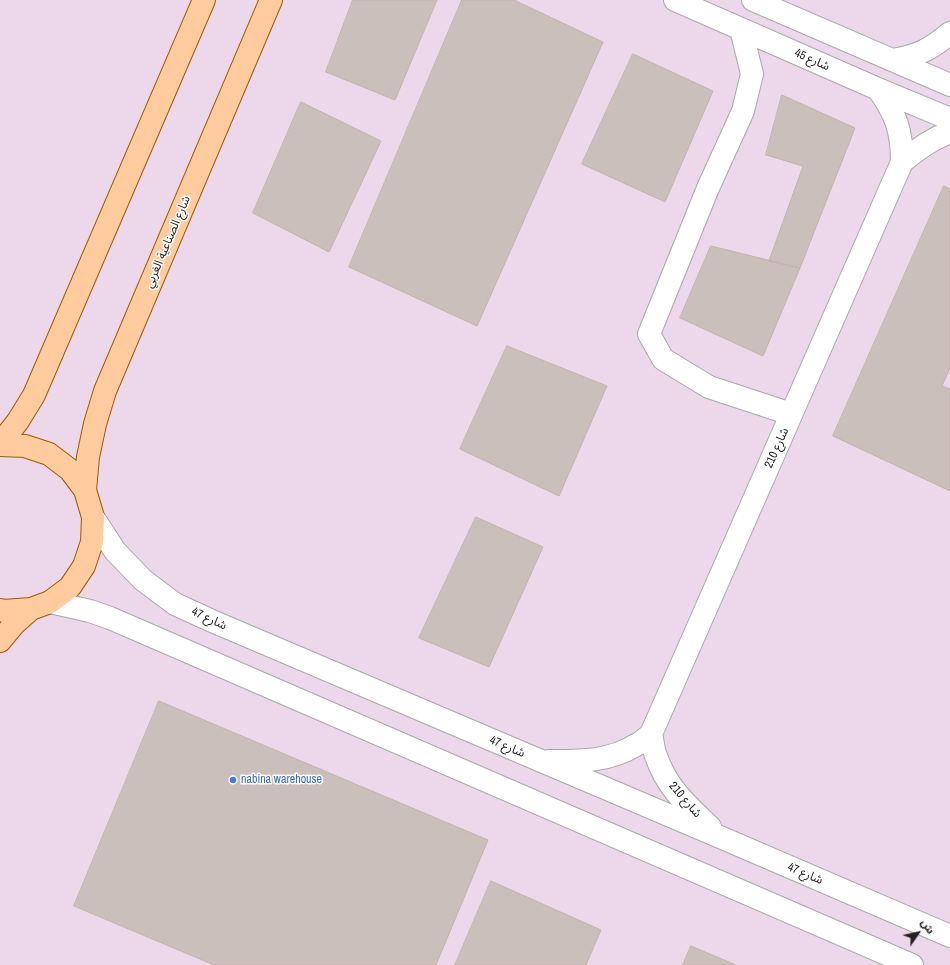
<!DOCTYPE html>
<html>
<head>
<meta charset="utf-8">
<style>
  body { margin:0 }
  #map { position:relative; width:950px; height:965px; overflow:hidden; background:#f2ede7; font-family:"Archivo Narrow","Noto Sans Arabic",sans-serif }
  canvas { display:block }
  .north { position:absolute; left:898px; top:913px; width:40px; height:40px; -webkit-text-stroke:3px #fff; paint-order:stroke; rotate:56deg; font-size:11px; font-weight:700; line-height:16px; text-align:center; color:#212121 }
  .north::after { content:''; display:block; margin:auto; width:14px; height:18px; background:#212121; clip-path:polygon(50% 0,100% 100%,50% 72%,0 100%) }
</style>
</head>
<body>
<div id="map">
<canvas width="950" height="965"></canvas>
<div class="north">ش</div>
</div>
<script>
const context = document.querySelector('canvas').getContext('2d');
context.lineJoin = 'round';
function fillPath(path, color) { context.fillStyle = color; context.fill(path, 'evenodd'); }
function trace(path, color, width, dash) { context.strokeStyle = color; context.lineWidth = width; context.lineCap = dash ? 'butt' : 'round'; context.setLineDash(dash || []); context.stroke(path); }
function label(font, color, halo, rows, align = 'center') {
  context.font = font + ' "Archivo Narrow","Noto Sans Arabic",sans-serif'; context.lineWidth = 3; context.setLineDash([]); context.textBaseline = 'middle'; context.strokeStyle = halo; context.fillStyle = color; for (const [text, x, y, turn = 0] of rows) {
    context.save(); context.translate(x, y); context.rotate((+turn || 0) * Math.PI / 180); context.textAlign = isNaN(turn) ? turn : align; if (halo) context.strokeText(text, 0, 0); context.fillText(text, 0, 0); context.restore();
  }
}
const industrial = new Path2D(`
  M 0,0 L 950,0 L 950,965 L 0,965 Z`);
const building = new Path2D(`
  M 353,0 L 437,0 L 395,100 L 326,72 Z
  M 462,0 L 514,0 L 603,42 L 477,326 L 349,267 Z
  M 633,54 L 713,91 L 665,202 L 582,164 Z
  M 782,95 L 855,128 L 800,268 L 769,261 L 803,166 L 766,155 Z
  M 301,102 L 381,141 L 329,252 L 253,213 Z
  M 944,186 L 950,189 L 950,368 L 942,386 L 950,389 L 950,491 L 833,436 Z
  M 711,246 L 800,268 L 763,356 L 680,318 Z
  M 507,346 L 607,386 L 559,496 L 460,449 Z
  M 476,517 L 543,547 L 489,667 L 419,638 Z
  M 159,701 L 488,840 L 436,965 L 214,965 L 74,906 Z
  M 491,881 L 601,930 L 586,965 L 455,965 Z
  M 691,946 L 736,965 L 683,965 Z`);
const minor = new Path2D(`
  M 675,0 L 878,89 L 950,119
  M 753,0 L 950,85
  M 741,29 L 752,74 L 743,111 L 708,188 L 649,334 L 663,359 L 709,387 L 791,414
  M 892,60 C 917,56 930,50 950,33
  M 902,162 C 917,149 932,139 950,132
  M 93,517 L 115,551 L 143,580 L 175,604 L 212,621 L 720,837 L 950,936
  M 50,602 L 90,611 L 110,618 L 912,965
  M 651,734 C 653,741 653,749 656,756 C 667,788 686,804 710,827
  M 549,761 C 580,761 608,762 636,745 C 642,742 646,738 651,734 L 902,162 C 902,131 896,114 878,89`);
const major = new Path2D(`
  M 0,444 L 18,421 L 34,395 L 204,0
  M 0,445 L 25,446 L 49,454 L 70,470 L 85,490 L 93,517 L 92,542 L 84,566 L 70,587 L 50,602 L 31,609 L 4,611 L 0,610
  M 85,490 L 88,457 L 95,424 L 105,391 L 271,0
  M 0,641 L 14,624 L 31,609`);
const markers = [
  [233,780,4,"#3f7fe0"]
];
const streetNames = [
  ["شارع 45",812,60,24],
  ["شارع الصناعية الغربي",168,242,-67],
  ["شارع 210",777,448,-66],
  ["شارع 47",209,619,25],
  ["شارع 47",507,747,23],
  ["شارع 210",685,800,49],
  ["شارع 47",805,874,23]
];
const shopNames = [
  ["nabina warehouse",241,780]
];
fillPath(industrial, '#ecd8ea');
fillPath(building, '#cabfba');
trace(building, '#c5b2a8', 1);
trace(minor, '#a8a8a8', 24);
trace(major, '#9e5900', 24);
trace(minor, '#fff', 22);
trace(major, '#ffcb9f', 22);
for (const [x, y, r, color] of markers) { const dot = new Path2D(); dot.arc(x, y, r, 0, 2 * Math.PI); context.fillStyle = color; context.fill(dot); trace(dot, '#fff', 1.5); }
label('12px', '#212121', '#fff', streetNames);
label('12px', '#366cbe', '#fff', shopNames, 'left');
</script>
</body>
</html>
